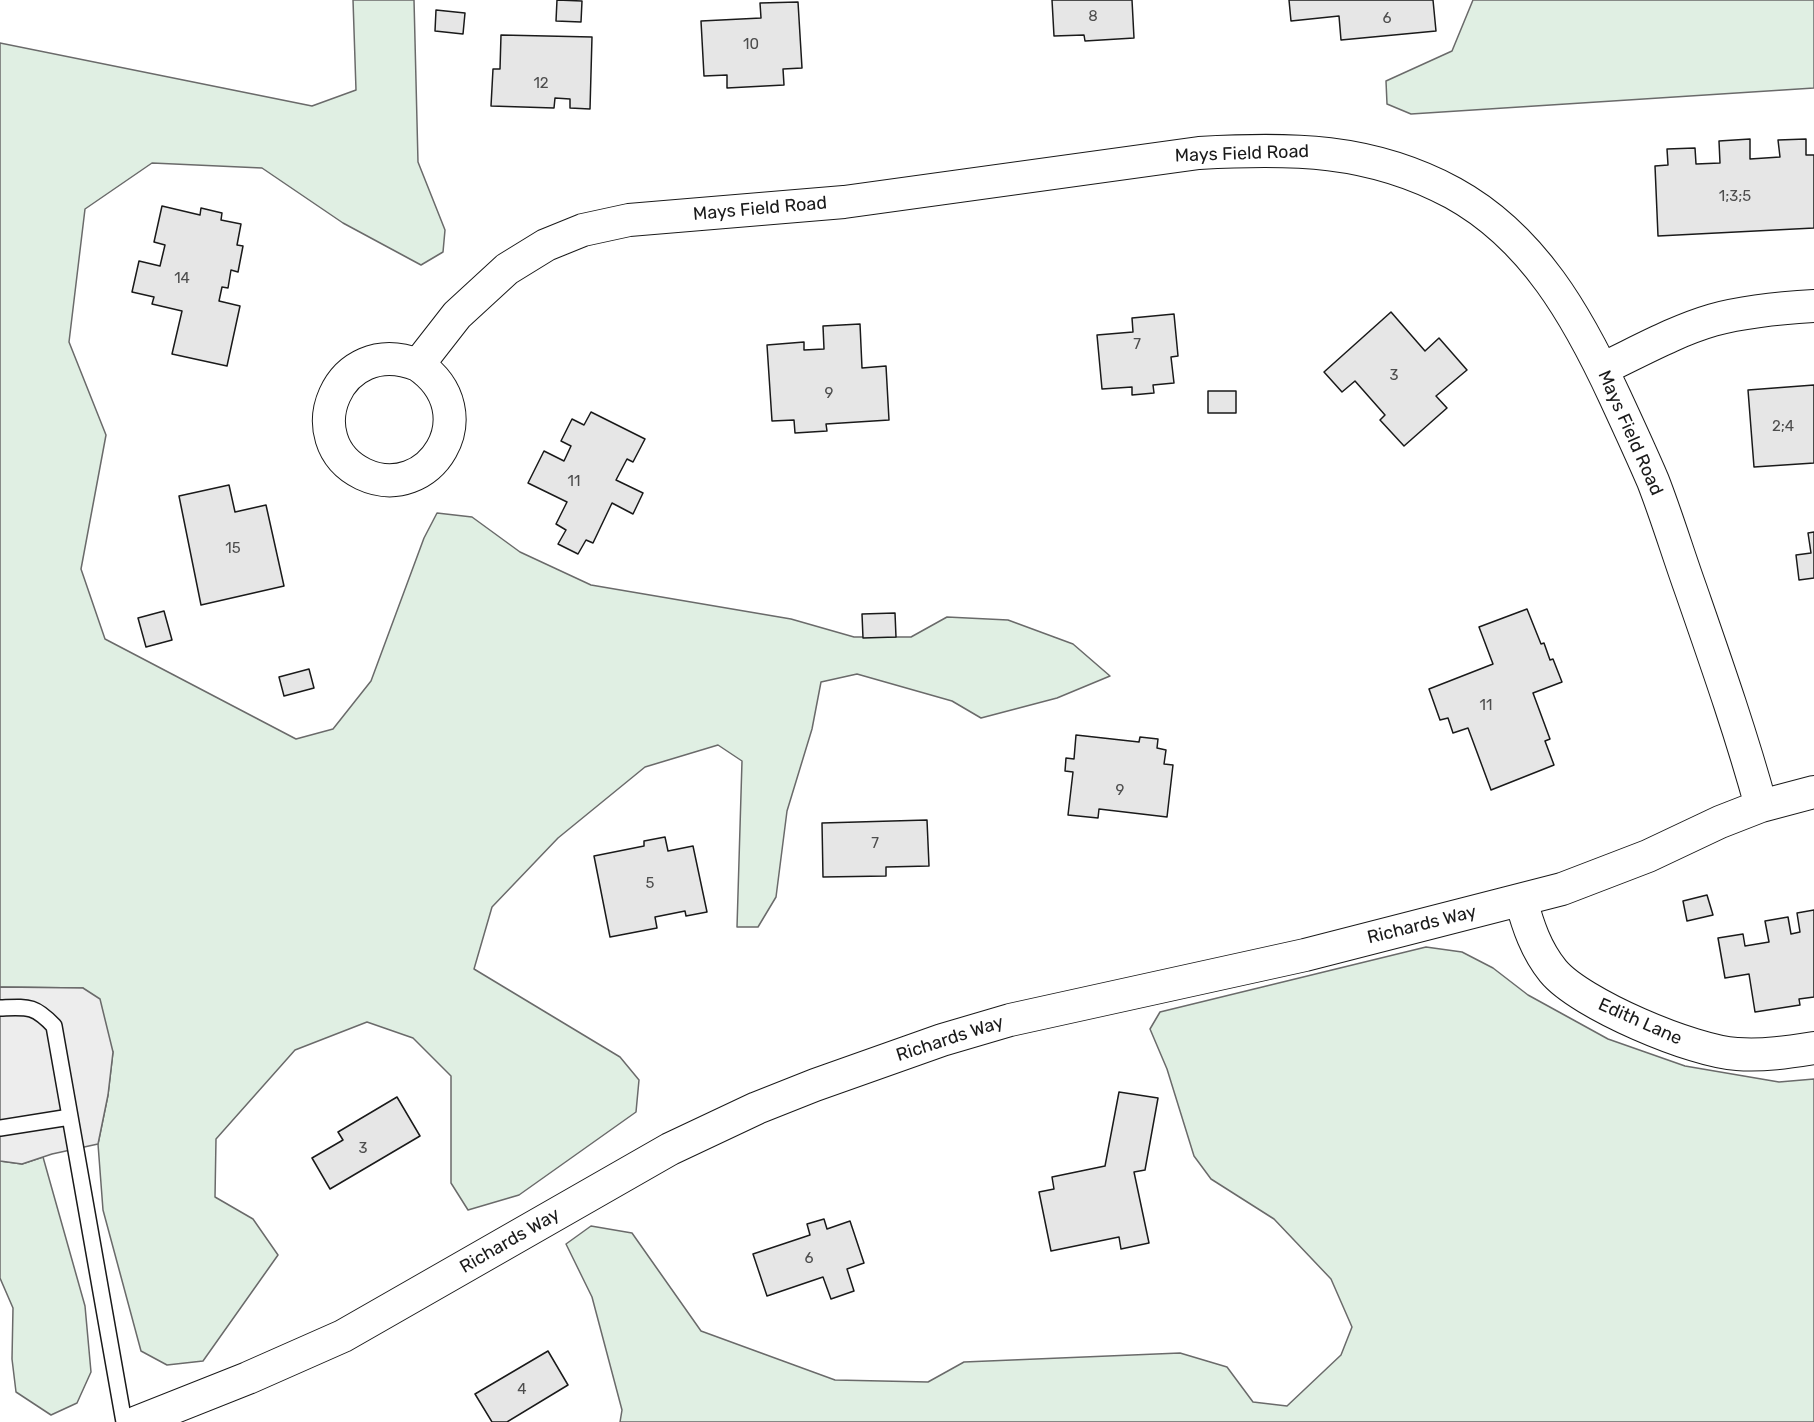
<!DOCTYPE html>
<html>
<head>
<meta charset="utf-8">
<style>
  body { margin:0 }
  canvas { display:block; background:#fff }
</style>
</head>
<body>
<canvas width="1814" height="1422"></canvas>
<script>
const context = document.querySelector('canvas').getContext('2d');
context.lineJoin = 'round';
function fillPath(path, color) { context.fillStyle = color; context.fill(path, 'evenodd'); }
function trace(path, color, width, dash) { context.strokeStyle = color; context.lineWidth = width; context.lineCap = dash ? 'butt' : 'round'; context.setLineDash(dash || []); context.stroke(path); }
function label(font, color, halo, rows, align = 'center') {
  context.font = font + ' Rubik,sans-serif'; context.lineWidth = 4.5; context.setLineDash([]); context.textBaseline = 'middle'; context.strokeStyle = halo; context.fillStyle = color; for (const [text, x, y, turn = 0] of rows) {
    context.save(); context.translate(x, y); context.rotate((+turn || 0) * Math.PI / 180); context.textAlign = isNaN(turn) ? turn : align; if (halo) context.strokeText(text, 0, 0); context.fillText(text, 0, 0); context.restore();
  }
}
const green = new Path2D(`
  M 353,0 L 414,0 L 418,162 L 445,230 L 443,252 L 421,265 L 343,223 L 262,168 L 152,163 L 85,209 L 69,342 L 106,435 L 81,569 L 105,639 L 296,739 L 333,729 L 371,681 L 424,538 L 437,513 L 472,517 L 520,552 L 591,585 L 791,619 L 854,637 L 911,637 L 947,617 L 1008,620 L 1073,644 L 1110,676 L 1057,698 L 981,718 L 952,701 L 857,674 L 821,682 L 812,729 L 787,811 L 776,897 L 758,927 L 737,927 L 742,761 L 718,745 L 645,767 L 558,838 L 492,907 L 474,969 L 620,1057 L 639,1080 L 636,1112 L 519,1195 L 468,1210 L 451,1183 L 451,1076 L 413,1038 L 367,1022 L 295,1050 L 216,1139 L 215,1197 L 253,1219 L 278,1255 L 203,1361 L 167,1365 L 141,1351 L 103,1210 L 98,1144 L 108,1095 L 113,1052 L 83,988 L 0,987 L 0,43 L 312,106 L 356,90 Z
  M 1473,0 L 1814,0 L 1814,88 L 1411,114 L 1387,104 L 1386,81 L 1452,51 Z
  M 1426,947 L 1462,952 L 1493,968 L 1528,995 L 1608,1039 L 1685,1066 L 1779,1082 L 1814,1079 L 1814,1422 L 620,1422 L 622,1410 L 592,1297 L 566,1244 L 591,1226 L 632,1233 L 701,1331 L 835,1380 L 928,1382 L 964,1362 L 1180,1353 L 1227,1367 L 1253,1402 L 1287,1406 L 1341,1355 L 1352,1327 L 1331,1279 L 1274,1219 L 1211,1179 L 1194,1156 L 1167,1069 L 1150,1029 L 1160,1012 Z
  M 43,1157 L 85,1306 L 91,1372 L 77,1403 L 51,1415 L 16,1392 L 12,1359 L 13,1308 L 0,1278 L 0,1161 L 22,1164 Z`);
const parking = new Path2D(`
  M 0,987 L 83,988 L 100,999 L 113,1052 L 108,1095 L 98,1144 L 52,1154 L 22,1164 L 0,1161 Z`);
const building = new Path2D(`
  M 557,0 L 582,1 L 581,22 L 556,21 Z
  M 1052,0 L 1132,0 L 1134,38 L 1085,41 L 1084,35 L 1054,36 Z
  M 1289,0 L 1433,0 L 1436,31 L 1341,40 L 1339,16 L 1291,21 Z
  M 798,2 L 802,68 L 783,69 L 784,85 L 727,88 L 727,75 L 704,76 L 701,21 L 761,18 L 760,3 Z
  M 436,10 L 465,13 L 463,34 L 435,31 Z
  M 501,35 L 592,37 L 590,109 L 570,108 L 570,99 L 555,98 L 554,108 L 491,106 L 493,69 L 500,69 Z
  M 1750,139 L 1750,159 L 1780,157 L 1778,140 L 1806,139 L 1806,155 L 1814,155 L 1814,228 L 1658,236 L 1655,166 L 1668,165 L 1667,149 L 1695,148 L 1696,164 L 1720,163 L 1719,141 Z
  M 162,206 L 200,215 L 201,208 L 222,213 L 221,220 L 241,224 L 237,245 L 243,246 L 238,272 L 231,270 L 228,288 L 222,287 L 219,301 L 240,306 L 227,366 L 172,354 L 182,311 L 152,304 L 154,297 L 132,292 L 139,261 L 160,266 L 165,245 L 154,242 Z
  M 1391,312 L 1425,351 L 1439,338 L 1467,370 L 1436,396 L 1447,408 L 1404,446 L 1380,420 L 1385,415 L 1355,381 L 1342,392 L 1324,372 Z
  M 1174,314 L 1178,356 L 1171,357 L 1174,383 L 1153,385 L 1154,393 L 1132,395 L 1132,387 L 1102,389 L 1097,335 L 1133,332 L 1132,318 Z
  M 860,324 L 862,368 L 886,366 L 889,420 L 826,424 L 827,431 L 795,433 L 794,420 L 772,421 L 767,345 L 804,342 L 804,350 L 824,349 L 823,326 Z
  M 1814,385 L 1814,463 L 1754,467 L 1748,390 Z
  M 1208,391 L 1236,391 L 1236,413 L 1208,413 Z
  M 591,412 L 645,439 L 633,462 L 627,459 L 616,480 L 643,493 L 633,514 L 612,503 L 593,543 L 586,540 L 578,554 L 558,544 L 566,530 L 556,524 L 567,502 L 528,483 L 544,451 L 564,461 L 571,446 L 561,441 L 572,419 L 584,425 Z
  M 229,485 L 235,512 L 266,505 L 284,586 L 201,605 L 179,496 Z
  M 1814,532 L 1814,578 L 1799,580 L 1796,555 L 1811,553 L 1808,533 Z
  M 1527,609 L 1541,644 L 1544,643 L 1550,660 L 1553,659 L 1562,682 L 1533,693 L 1550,739 L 1545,741 L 1554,765 L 1491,790 L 1468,728 L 1453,733 L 1448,718 L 1440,720 L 1429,689 L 1493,664 L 1479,627 Z
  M 164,611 L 172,640 L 146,647 L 138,618 Z
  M 895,613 L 896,637 L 863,638 L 862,614 Z
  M 309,669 L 314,688 L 284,696 L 279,677 Z
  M 1076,735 L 1139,742 L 1140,737 L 1158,739 L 1157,748 L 1166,750 L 1164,764 L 1173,765 L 1167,817 L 1099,809 L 1098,818 L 1068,815 L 1073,772 L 1065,771 L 1066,758 L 1074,759 Z
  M 927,820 L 929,866 L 886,867 L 886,876 L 823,877 L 822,823 Z
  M 665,837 L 668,851 L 693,846 L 707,912 L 686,916 L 685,911 L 655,917 L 657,928 L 610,937 L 594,856 L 644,846 L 644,841 Z
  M 1707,895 L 1713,915 L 1687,921 L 1683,901 Z
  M 1814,910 L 1814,997 L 1799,999 L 1800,1005 L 1755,1012 L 1749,974 L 1725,978 L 1718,938 L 1743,934 L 1745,946 L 1769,942 L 1765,921 L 1788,917 L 1791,934 L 1800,932 L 1797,913 Z
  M 1119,1092 L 1158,1098 L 1145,1170 L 1134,1172 L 1149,1243 L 1121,1249 L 1119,1237 L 1051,1251 L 1039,1192 L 1054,1189 L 1052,1177 L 1105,1166 Z
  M 397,1097 L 420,1136 L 330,1189 L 312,1158 L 343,1140 L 338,1132 Z
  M 824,1219 L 827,1229 L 850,1221 L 864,1263 L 847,1269 L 854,1291 L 831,1299 L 823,1277 L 767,1296 L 753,1254 L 810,1235 L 807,1224 Z
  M 548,1351 L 568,1385 L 507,1422 L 492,1422 L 475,1394 Z`);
const lane = new Path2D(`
  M 0,1008 C 28,1007 34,1005 54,1026 L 124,1422
  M 0,1128 L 70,1117`);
const street = new Path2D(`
  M 418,365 C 337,333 295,441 363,474 C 429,505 488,413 418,365 L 457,315 L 507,269 L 546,245 L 583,230 L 629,220 L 844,202 L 1199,153 C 1291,148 1370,148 1453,193 C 1533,237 1578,317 1615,397 C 1628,425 1641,453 1653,481 C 1667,517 1678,554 1691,590 C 1716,662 1741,733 1761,806
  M 1602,369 C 1638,352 1675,331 1713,320 C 1746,311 1780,308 1814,306
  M 1521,900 C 1528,926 1536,950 1553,971 C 1580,1004 1694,1052 1737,1054 C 1763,1056 1789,1052 1814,1048
  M 137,1422 L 248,1378 L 343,1336 L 670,1149 L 757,1108 L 815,1085 L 942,1040 L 1010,1020 L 1305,955 L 1562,889 L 1648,856 L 1720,822 L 1761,806 L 1814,792`);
const numberNames = [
  ["8",1093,17],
  ["6",1387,19],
  ["10",751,45],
  ["12",541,84],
  ["1;3;5",1735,197],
  ["14",182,279],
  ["7",1137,345],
  ["3",1394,376],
  ["9",829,394],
  ["2;4",1783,427],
  ["11",574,482],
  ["15",233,549],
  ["11",1486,706],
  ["9",1120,791],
  ["7",875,844],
  ["5",650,884],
  ["3",363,1149],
  ["6",809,1259],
  ["4",522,1390]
];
const streetNames = [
  ["Mays Field Road",1242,154,-2],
  ["Mays Field Road",760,209,-5],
  ["Mays Field Road",1630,433,66],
  ["Richards Way",1422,925,-14],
  ["Edith Lane",1640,1022,24],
  ["Richards Way",950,1039,-18],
  ["Richards Way",510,1241,-30]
];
fillPath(green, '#e0efe3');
trace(green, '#6a6a6a', 1.5);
fillPath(parking, '#ededed');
trace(parking, '#6a6a6a', 1.5);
fillPath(building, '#e6e6e6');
trace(building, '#1a1a1a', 1.5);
trace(lane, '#1a1a1a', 18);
trace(street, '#1a1a1a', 34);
trace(lane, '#fff', 15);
trace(street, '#fff', 32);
label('15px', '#4d4d4d', null, numberNames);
label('18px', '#1a1a1a', '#fff', streetNames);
</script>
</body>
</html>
